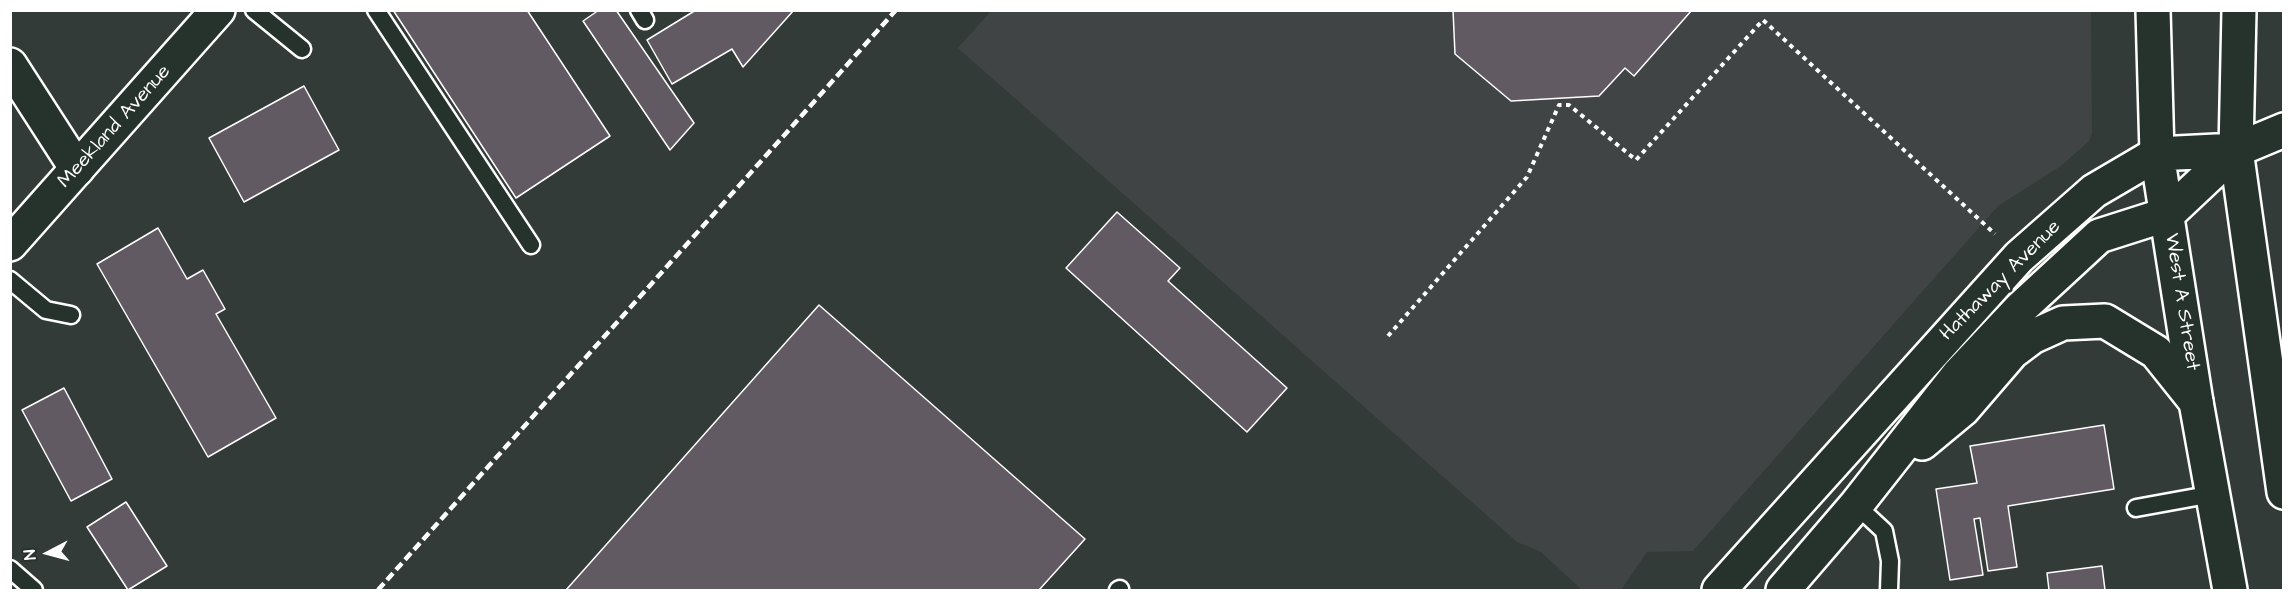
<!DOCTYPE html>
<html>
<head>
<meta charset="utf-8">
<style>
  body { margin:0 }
  #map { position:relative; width:2294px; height:601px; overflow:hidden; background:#323b38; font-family:"Architects Daughter",sans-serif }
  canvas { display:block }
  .frame { position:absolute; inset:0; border:12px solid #fff; pointer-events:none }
  .north { position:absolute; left:18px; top:523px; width:60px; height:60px; -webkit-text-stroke:4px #26332d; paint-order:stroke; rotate:264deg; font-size:16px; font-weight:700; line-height:24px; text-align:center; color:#fff }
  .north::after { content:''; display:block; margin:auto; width:21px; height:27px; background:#fff; clip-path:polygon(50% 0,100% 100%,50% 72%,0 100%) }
</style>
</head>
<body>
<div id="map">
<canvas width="2294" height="601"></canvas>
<div class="frame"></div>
<div class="north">N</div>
</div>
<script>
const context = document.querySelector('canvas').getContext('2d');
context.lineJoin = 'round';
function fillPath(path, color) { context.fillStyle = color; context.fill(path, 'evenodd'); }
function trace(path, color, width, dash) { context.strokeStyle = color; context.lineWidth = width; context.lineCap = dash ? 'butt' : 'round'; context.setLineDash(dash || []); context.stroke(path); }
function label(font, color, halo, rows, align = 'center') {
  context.font = font + ' "Architects Daughter",sans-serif'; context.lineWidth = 5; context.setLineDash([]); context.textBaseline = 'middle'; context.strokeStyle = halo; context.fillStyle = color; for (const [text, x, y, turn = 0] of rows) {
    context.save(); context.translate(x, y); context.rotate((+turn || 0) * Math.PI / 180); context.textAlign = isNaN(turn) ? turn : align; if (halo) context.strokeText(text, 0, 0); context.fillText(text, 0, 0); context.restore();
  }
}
const built = new Path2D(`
  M 992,10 L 2091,11 L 2092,133 L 2089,141 L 2061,166 L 1998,206 L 1693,551 L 1647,552 L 1621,590 L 1582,590 L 1541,552 L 1517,542 L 958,48 Z`);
const building = new Path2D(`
  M 393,10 L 527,10 L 610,136 L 516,198 Z
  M 599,10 L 616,10 L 694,123 L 670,150 L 583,21 Z
  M 696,10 L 794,10 L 743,67 L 732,49 L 672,84 L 647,40 Z
  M 1453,10 L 1692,10 L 1634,76 L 1625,68 L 1599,96 L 1511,101 L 1455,54 Z
  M 304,86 L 339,150 L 244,202 L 209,138 Z
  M 1117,212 L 1180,268 L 1168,281 L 1287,388 L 1247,432 L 1066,268 Z
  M 158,228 L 187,279 L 203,270 L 225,309 L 216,314 L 276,418 L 208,457 L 97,264 Z
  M 819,305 L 1085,539 L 1039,590 L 566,590 Z
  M 64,388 L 112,479 L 71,501 L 22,410 Z
  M 2104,425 L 2114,489 L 2008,506 L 2017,567 L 1988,571 L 1980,518 L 1974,519 L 1983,575 L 1950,580 L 1936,489 L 1977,483 L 1970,446 Z
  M 126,502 L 167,566 L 128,590 L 87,527 Z
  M 2102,566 L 2105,590 L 2049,590 L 2047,573 Z`);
const path = new Path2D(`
  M 1388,336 L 1527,177 L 1559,105 L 1569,105 L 1636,160 L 1763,20 L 1995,234`);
const service = new Path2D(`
  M 254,10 L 302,49
  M 376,10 L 531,245
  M 639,10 L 645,20
  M 10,280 L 46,310 L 71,315
  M 1856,505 L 1884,531 L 1890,561 L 1889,590
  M 2136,508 L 2213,494
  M 10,569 L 34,590
  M 1118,590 L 1120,589`);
const minor = new Path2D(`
  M 10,65 L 77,169`);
const tertiary = new Path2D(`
  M 10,244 L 218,10
  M 1922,443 L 1963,409 L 2012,352 L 2032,337 L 2063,323 L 2105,321 L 2156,352 L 2196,402
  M 1719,590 L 2019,257 L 2094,191 L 2157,154
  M 1783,590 L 1856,505 L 1959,374 L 2021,308 L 2099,236 L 2168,214`);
const secondary = new Path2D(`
  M 2153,10 L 2157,154 L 2196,402 L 2230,590
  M 2239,10 L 2236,150 L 2284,492
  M 2157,154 L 2236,150 L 2284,130
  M 2168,214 L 2236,150`);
const rail = new Path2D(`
  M 378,590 L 896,10`);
const streetNames = [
  ["Meekland Avenue",115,127,-48],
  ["Hathaway Avenue",2001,281,-45],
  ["West A Street",2181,302,81]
];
fillPath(built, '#404445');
fillPath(building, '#625a62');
trace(building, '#fff', 1.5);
trace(service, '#fff', 21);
trace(minor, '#fff', 38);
trace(tertiary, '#fff', 38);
trace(secondary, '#fff', 38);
trace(path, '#fff', 4, [4.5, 4.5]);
trace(service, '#26332d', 16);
trace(minor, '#26332d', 33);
trace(tertiary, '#26332d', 33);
trace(secondary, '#26332d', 33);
trace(rail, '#fff', 4.5, [9, 4.5]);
label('20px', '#fff', '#26332d', streetNames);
</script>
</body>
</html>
